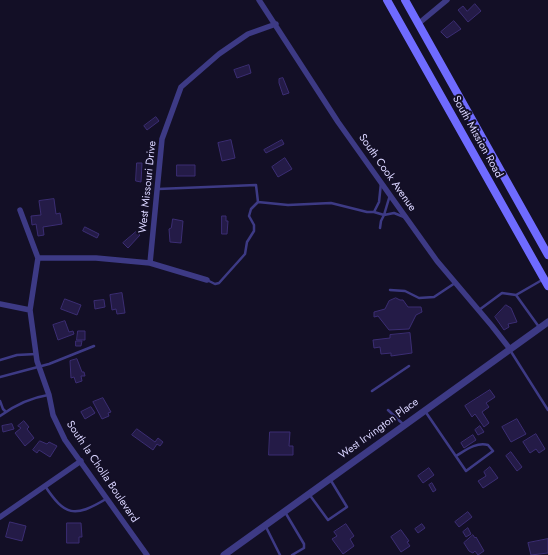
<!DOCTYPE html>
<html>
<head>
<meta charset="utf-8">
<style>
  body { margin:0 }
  canvas { display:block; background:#130f26 }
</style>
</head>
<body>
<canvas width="548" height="555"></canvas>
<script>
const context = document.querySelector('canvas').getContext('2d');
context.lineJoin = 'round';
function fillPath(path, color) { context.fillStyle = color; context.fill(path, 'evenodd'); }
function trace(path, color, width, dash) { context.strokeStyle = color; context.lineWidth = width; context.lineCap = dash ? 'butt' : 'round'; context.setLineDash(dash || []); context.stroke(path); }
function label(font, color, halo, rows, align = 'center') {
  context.font = font + ' Jost,sans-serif'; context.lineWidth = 4; context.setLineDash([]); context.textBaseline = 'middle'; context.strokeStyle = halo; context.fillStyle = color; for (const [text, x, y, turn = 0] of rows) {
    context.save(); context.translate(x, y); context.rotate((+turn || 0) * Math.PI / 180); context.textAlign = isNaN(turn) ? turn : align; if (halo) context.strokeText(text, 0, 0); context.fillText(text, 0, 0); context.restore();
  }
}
const building = new Path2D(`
  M 475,4 L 481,11 L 468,22 L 458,10 L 463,6 L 467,11 Z
  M 454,21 L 461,29 L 447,38 L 441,32 Z
  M 249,65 L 251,73 L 237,78 L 234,70 Z
  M 283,78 L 289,93 L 283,95 L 279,83 L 279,79 Z
  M 156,117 L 159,121 L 147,130 L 144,126 Z
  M 231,140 L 235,158 L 222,161 L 218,143 Z
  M 282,140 L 284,144 L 266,153 L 264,150 Z
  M 285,158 L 292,169 L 278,177 L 272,167 Z
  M 137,163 L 142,163 L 141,182 L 136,181 Z
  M 177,165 L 195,165 L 195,176 L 177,176 Z
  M 54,199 L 56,214 L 60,213 L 62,224 L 43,227 L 44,235 L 38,236 L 36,224 L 32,225 L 31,216 L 41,215 L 39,201 Z
  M 222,216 L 226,216 L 226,221 L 228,221 L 227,234 L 222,234 Z
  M 173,219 L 183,221 L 181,243 L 170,242 L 169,229 L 171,228 Z
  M 85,227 L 99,234 L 97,238 L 83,231 Z
  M 136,232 L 140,235 L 128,248 L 123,243 Z
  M 122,293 L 125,313 L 117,314 L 116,309 L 112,310 L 110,295 Z
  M 396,298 L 400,300 L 403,300 L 408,307 L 421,307 L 422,312 L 416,315 L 409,329 L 389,330 L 378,316 L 374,317 L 374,312 L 385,309 L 389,301 Z
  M 65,299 L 81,305 L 77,315 L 61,309 Z
  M 104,300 L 105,307 L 95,309 L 94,301 Z
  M 506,305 L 511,308 L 517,322 L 508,324 L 509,327 L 504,330 L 495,317 Z
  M 65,321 L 69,332 L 73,331 L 74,334 L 58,340 L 53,325 Z
  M 78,331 L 85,331 L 85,340 L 77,340 Z
  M 410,333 L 412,353 L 391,356 L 391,353 L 381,354 L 380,347 L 374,348 L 373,340 L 390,338 L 390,335 Z
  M 76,341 L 82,341 L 81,346 L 76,346 Z
  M 77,359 L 82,372 L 84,372 L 85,376 L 81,376 L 82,381 L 76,383 L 74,377 L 71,378 L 70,361 Z
  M 490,390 L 495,397 L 486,403 L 489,407 L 482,412 L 489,423 L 484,427 L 475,414 L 472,417 L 465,406 Z
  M 103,398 L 111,412 L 108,413 L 109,416 L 102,419 L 93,402 Z
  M 91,407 L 95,413 L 85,419 L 81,412 Z
  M 517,419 L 526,434 L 511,442 L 502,427 Z
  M 24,421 L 29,427 L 27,429 L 34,438 L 25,446 L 15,433 L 21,428 L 18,426 Z
  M 12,424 L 14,429 L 3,432 L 2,426 Z
  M 480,426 L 484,432 L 478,435 L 475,430 Z
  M 137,429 L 155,442 L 158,438 L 163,442 L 160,446 L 157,444 L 153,450 L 132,435 Z
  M 270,432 L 290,432 L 289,446 L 293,446 L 293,455 L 269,455 Z
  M 536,434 L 545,449 L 539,453 L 536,449 L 530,453 L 523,442 Z
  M 473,435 L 476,440 L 464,448 L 461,443 Z
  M 40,441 L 47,444 L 49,442 L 57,446 L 50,457 L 39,450 L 37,453 L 33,450 Z
  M 511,452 L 522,467 L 517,471 L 506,456 Z
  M 490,467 L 498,478 L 483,488 L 478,481 L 486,476 L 484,472 Z
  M 429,468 L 434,475 L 423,483 L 418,476 Z
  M 432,483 L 436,490 L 433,492 L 429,485 Z
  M 468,512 L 472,517 L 459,527 L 455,522 Z
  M 10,522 L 26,526 L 22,541 L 6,537 Z
  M 67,523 L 81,523 L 82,537 L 79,537 L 79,543 L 67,543 Z
  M 346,524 L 354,536 L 350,539 L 354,546 L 343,554 L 332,539 L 337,536 L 334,532 Z
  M 422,524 L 425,528 L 418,533 L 415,529 Z
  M 468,528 L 471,534 L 466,537 L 463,532 Z
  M 401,530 L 409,541 L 407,542 L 410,546 L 401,552 L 391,537 Z
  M 473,535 L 475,538 L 476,537 L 484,551 L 478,555 L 475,551 L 473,553 L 469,551 L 464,543 Z
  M 548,539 L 548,553 L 531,555 L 528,543 Z`);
const service = new Path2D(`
  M 381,183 L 379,202 L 374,212 L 384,215 L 390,195
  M 158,189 L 256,185 L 258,202 L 288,205 L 331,203 L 367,212 L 374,212
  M 380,228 L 381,221 L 384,215 L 394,213 L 404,217
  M 207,280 L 215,284 L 219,283 L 245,254 L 247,242 L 254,231 L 254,225 L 249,216 L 251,209 L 258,202
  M 390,290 L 405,291 L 419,298 L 434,297 L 455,283
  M 516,295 L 539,327
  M 479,310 L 502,293 L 516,295 L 542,280
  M 510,350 L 548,410
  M 0,360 L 17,355 L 36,354
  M 0,377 L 49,364 L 94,346
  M 372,391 L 409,366
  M 0,401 L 3,409 L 6,412
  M 388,410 L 404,425
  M 425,411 L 466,471 L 493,451 L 488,445 C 476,442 466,450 456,456
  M 0,416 C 15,405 29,398 48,395
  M 45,486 C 65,516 74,518 106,499
  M 309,494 L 328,520 L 347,507 L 330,479
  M 285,512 L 304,544 L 304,548 L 292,555
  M 266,527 L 280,555`);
const minor = new Path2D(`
  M 259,0 L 338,122 L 397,205 L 437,261 L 492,326 L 510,349
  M 418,24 L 447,0
  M 20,210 L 38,258 L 30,310 L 37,361 L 49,395 L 53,415 L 65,440 L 147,555
  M 38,258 L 96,258 L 150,263 L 207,280
  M 150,263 L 162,139 L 181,87 L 219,54 L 248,34 L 276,24
  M 0,304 L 30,310
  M 0,517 L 81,461`);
const tertiary = new Path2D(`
  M 224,555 L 548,322`);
const secondary = new Path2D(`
  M 387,0 L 548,286
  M 405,0 L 548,255`);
const streetNames = [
  ["South Mission Road",477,137,61],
  ["South Cook Avenue",387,173,55],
  ["West Missouri Drive",148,187,-84],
  ["West Irvington Place",379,429,-36],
  ["South la Cholla Boulevard",102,472,56]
];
fillPath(building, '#241b47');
trace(building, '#3b2d73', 1);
trace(service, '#3d3a85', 2.5);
trace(minor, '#3d3a85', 5.5);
trace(tertiary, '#3d3a85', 7);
trace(secondary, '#6f6bff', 8);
label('11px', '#d9d4ff', '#130f26', streetNames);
</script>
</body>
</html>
